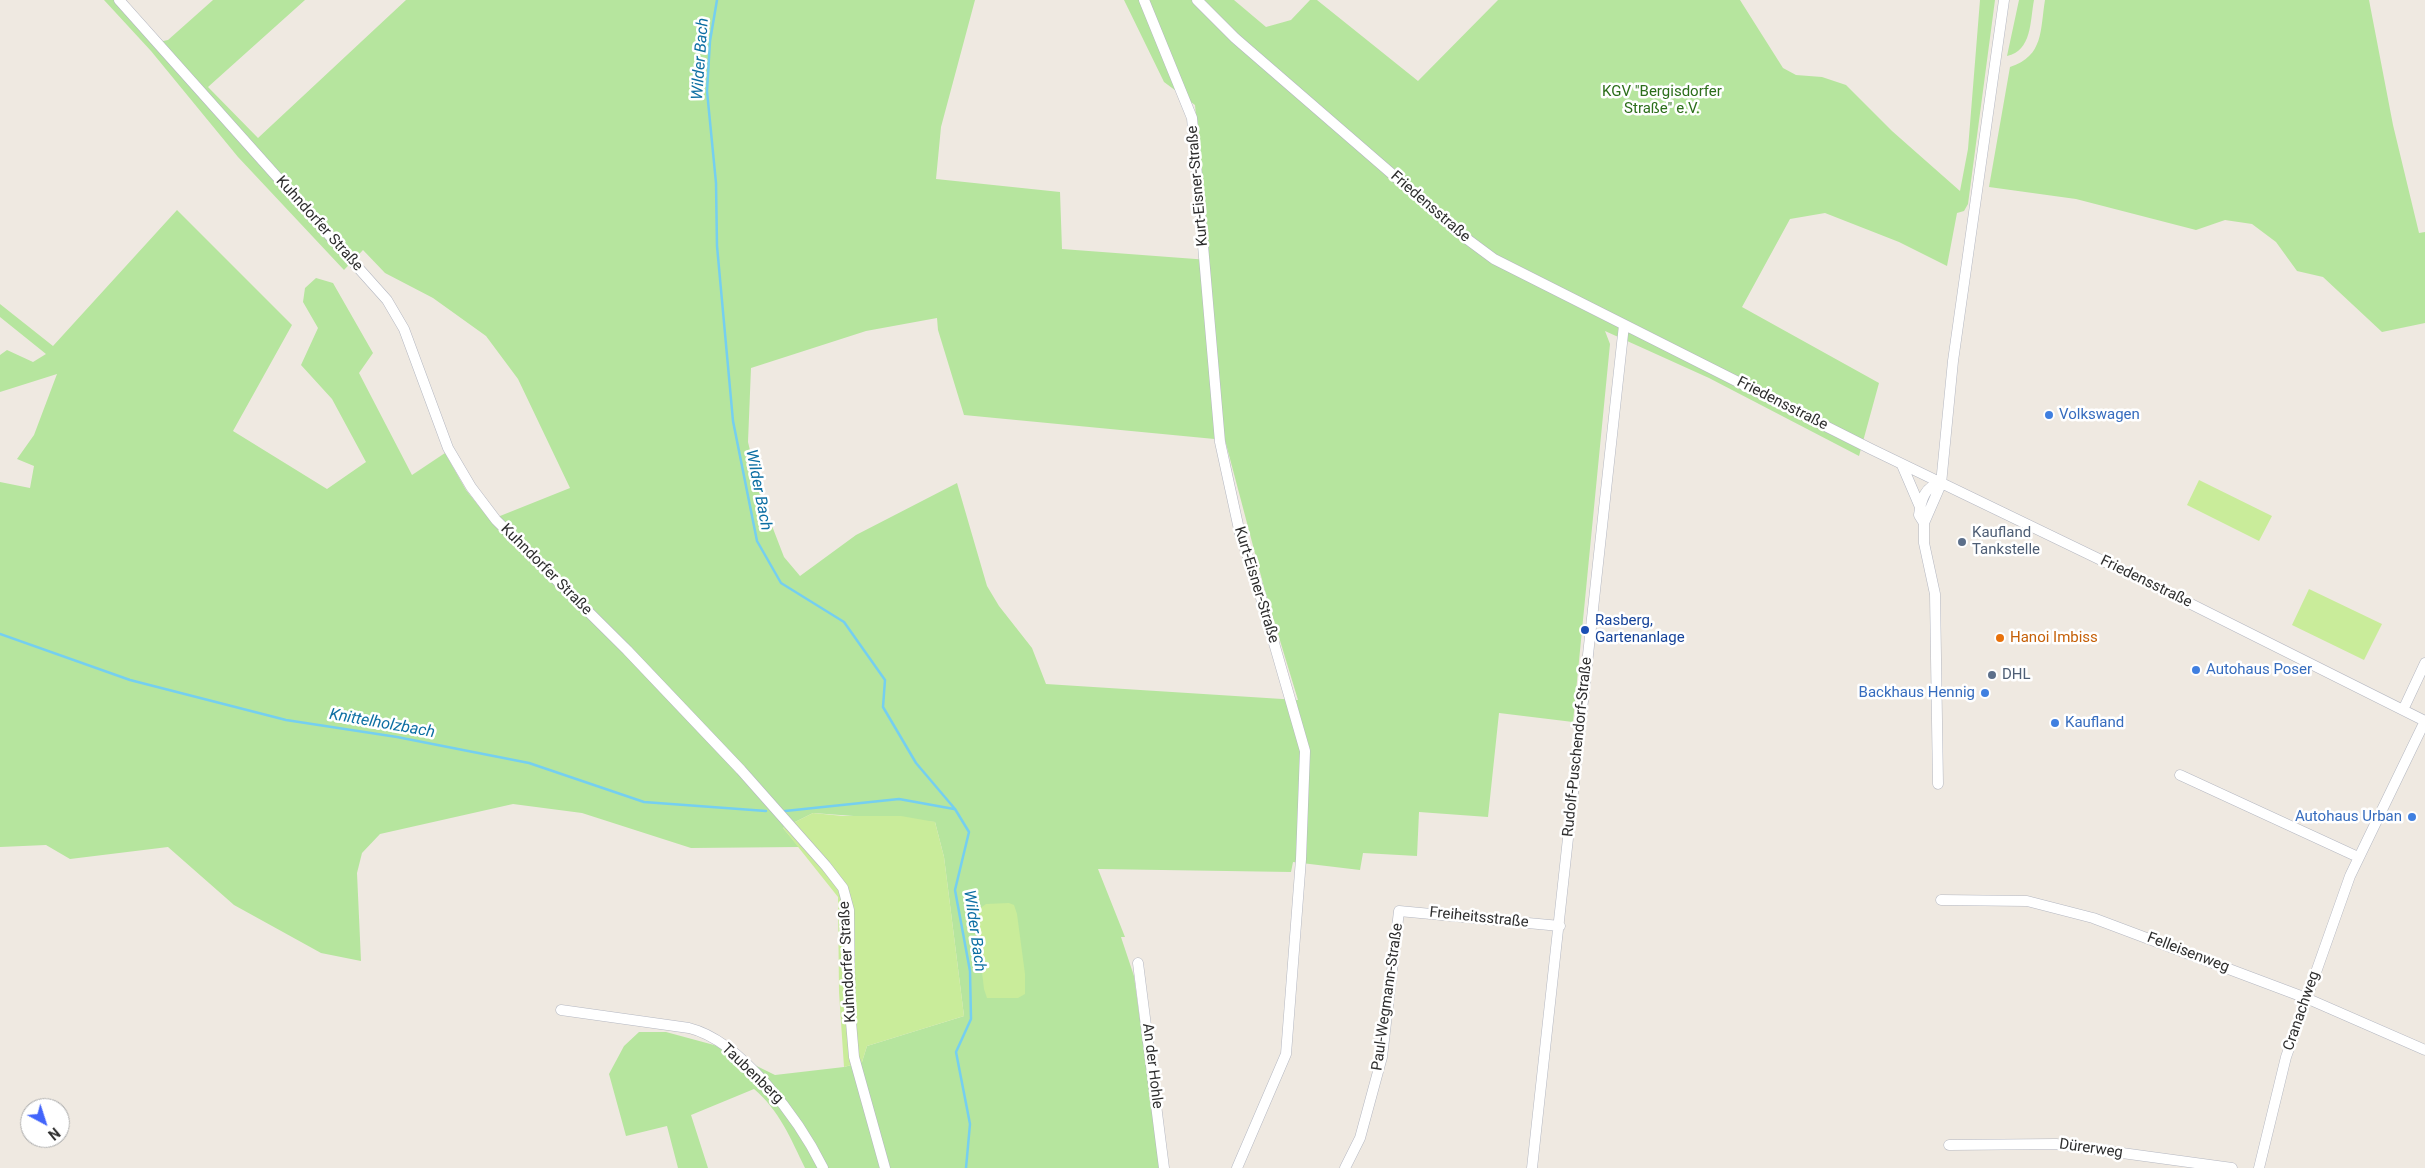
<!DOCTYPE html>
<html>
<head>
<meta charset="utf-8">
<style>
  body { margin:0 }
  #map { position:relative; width:2425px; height:1168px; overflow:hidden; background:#efe9e1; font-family:Roboto,sans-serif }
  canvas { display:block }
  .north { position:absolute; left:20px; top:1098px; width:50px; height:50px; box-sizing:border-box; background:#fff; border:1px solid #ababab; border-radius:50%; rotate:140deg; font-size:14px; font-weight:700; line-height:20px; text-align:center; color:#2e2e2e }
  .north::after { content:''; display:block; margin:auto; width:18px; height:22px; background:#4264fb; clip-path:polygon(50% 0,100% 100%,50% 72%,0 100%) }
</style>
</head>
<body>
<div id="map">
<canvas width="2425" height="1168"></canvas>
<div class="north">N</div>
</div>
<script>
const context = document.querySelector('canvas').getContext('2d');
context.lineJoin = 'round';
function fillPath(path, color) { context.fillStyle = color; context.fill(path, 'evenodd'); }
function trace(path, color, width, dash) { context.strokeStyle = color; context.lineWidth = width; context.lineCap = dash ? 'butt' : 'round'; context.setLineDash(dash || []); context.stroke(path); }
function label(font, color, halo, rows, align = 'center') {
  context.font = font + ' Roboto,sans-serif'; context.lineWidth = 5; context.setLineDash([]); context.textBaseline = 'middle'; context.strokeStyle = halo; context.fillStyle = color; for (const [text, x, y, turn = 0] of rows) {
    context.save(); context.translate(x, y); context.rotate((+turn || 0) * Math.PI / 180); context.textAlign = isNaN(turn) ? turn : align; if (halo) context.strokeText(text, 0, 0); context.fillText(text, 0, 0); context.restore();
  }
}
const green = new Path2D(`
  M 104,0 L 115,0 L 154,43 L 168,40 L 213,0 L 305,0 L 208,87 L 258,138 L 406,0 L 975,0 L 941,127 L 936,179 L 1060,192 L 1062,249 L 1209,260 L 1195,105 L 1164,82 L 1124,0 L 1234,0 L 1266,27 L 1291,20 L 1310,0 L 1317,0 L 1418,81 L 1498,0 L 1740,0 L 1783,68 L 1796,75 L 1822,77 L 1846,85 L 1892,131 L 1960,191 L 1968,149 L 1980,0 L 1995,0 L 1968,204 L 1964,211 L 1957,213 L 1947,266 L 1899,242 L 1825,213 L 1790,219 L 1742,307 L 1879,383 L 1859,456 L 1709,378 L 1605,331 L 1610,344 L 1573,722 L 1499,713 L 1488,817 L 1419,812 L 1417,856 L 1363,853 L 1360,870 L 1293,862 L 1291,872 L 1098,869 L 1125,937 L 1121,937 L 1134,976 L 1160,1168 L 805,1168 C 791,1139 779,1110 754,1089 L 691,1115 L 708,1168 L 678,1168 L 667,1126 L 626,1136 L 609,1074 L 624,1046 L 639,1032 L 666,1032 L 714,1045 L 775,1075 L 844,1067 L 862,1062 L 867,1046 L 964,1016 L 944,857 L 935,822 L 813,813 L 783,828 L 799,847 L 691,848 L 582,813 L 513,804 L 380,834 L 362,853 L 357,873 L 361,961 L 321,953 L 234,905 L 168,847 L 70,859 L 46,845 L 0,847 L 0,482 L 30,488 L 34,466 L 17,459 L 34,435 L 57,374 L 0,392 L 0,355 L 7,350 L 33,362 L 46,354 L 0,317 L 0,304 L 53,346 L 177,210 L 292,325 L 233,431 L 327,489 L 366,462 L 332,399 L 301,365 L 318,328 L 303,302 L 305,288 L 316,278 L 333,283 L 373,353 L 359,373 L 412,475 L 445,453 L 466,490 L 490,520 L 570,488 L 518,379 L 486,336 L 433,298 L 385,273 L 363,250 L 344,270 L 238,157 L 151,51 ZM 937,318 L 938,330 L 964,415 L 1225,440 L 1265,591 L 1298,700 L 1046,684 L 1032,648 L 999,606 L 987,586 L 957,483 L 856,535 L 800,576 L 784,557 L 762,500 L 748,442 L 751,368 L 866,331 Z
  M 2019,0 L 2034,0 C 2030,21 2032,51 2007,56 Z
  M 2045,0 L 2369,0 L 2393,125 L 2419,233 L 2425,232 L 2425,323 L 2382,332 L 2323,277 L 2297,271 L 2276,242 L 2252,224 L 2225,220 L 2196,230 L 2076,199 L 1989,187 L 2010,67 C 2044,56 2040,30 2045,0 Z`);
const pitch = new Path2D(`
  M 2199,480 L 2272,516 L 2259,541 L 2187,505 Z
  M 2309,589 L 2382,624 L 2364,660 L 2292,625 Z
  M 813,813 L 843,816 L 901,816 L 935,822 L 944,857 L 964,1016 L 867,1046 L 862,1062 L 844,1067 L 839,992 L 838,897 L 783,828 Z
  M 1009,903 L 1014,905 L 1017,914 L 1025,974 L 1025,994 L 1018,998 L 987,998 L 984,989 L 975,912 L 986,904 Z`);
const stream = new Path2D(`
  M 717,0 L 710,41 L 707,91 L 716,183 L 717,246 L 733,421 L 757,541 L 781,583 L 844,622 L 885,680 L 883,707 L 916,763 L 955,809 L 969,832 L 955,890 L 970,971 L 971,1019 L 956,1052 L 970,1124 L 966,1168
  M 0,634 L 130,680 L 286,720 L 397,737 L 529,763 L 644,802 L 766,811
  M 785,811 L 899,799 L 954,809`);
const minor = new Path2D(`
  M 119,0 L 387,300 L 404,329 L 448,448 L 471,487 L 496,520 L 627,650 L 741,770 L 826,866 L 843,888 L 849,910 L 850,1010 L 854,1057 L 885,1168
  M 1144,0 L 1192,118 L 1220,442 L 1240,534 L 1257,584 L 1305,751 L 1301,859 L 1286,1054 L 1237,1168
  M 1197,0 L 1235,38 L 1467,239 L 1494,259 L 1871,449 L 2161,589 L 2425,721
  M 1902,465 L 1920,507
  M 1924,523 L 1919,515 C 1921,500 1925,485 1941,484
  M 2403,710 L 2425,663
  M 2180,775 L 2358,857
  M 1938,784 L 1935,594 L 1924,543 L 1924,523 L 1941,484 L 1953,361 L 2004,0
  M 1941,900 L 2027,901 L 2093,918 L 2306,998 L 2425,1050
  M 1138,963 L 1164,1168
  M 561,1010 L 689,1028 C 742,1041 800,1121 823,1168
  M 1949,1145 L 2056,1144 L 2232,1168
  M 1345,1168 L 1360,1138 L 1382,1057 L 1399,911 L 1560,926
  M 1532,1168 L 1624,325
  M 2259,1168 L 2286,1057 L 2350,876 L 2425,721`);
const markers = [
  [2049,415,5,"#3f7fe0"],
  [1962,542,5,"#5c6f8a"],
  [1585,630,5,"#1a4fb4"],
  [2000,638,5,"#e8710a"],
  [2196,670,5,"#3f7fe0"],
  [1992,675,5,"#5c6f8a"],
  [1985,693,5,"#3f7fe0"],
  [2055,723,5,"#3f7fe0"],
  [2412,817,5,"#3f7fe0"]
];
const parkNames = [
  ["KGV \"Bergisdorfer",1662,92],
  ["Straße\" e.V.",1662,109]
];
const streetNames = [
  ["Kurt-Eisner-Straße",1198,186,-95],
  ["Friedensstraße",1430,207,41],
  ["Kuhndorfer Straße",319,224,48],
  ["Friedensstraße",1782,404,27],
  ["Kuhndorfer Straße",546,570,45],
  ["Friedensstraße",2146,582,26],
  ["Kurt-Eisner-Straße",1256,585,73],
  ["Rudolf-Puschendorf-Straße",1578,747,-84],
  ["Freiheitsstraße",1479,918,6],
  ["Felleisenweg",2188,953,21],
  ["Kuhndorfer Straße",848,962,-93],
  ["Paul-Wegmann-Straße",1388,997,-82],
  ["Cranachweg",2302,1011,-71],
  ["An der Hohle",1152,1066,83],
  ["Taubenberg",752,1074,44],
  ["Dürerweg",2091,1149,8]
];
const shopNames = [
  ["Volkswagen",2059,415],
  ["Autohaus Poser",2206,670],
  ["Backhaus Hennig",1975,693,"right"],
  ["Kaufland",2065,723],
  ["Autohaus Urban",2402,817,"right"]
];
const serviceNames = [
  ["Kaufland",1972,533],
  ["Tankstelle",1972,550],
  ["DHL",2002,675]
];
const transitNames = [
  ["Rasberg,",1595,621],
  ["Gartenanlage",1595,638]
];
const foodNames = [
  ["Hanoi Imbiss",2010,638]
];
const waterNames = [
  ["Wilder Bach",701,59,-86],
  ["Wilder Bach",758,490,79],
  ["Knittelholzbach",382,724,10],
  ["Wilder Bach",974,931,82]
];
fillPath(green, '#b6e59e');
fillPath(pitch, '#c9ec9a');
trace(stream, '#75cff0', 2.5);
trace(minor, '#b4b7c1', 11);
trace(minor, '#fff', 10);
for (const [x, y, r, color] of markers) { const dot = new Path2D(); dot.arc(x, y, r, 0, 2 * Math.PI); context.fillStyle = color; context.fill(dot); trace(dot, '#fff', 2); }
label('15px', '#2c6e1b', '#fff', parkNames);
label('15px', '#2e2e2e', '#fff', streetNames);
label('15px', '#366cbe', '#fff', shopNames, 'left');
label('15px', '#4e5e75', '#fff', serviceNames, 'left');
label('15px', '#164399', '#fff', transitNames, 'left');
label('15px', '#c56008', '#fff', foodNames, 'left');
label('italic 16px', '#0d6fa3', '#fff', waterNames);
</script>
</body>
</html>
